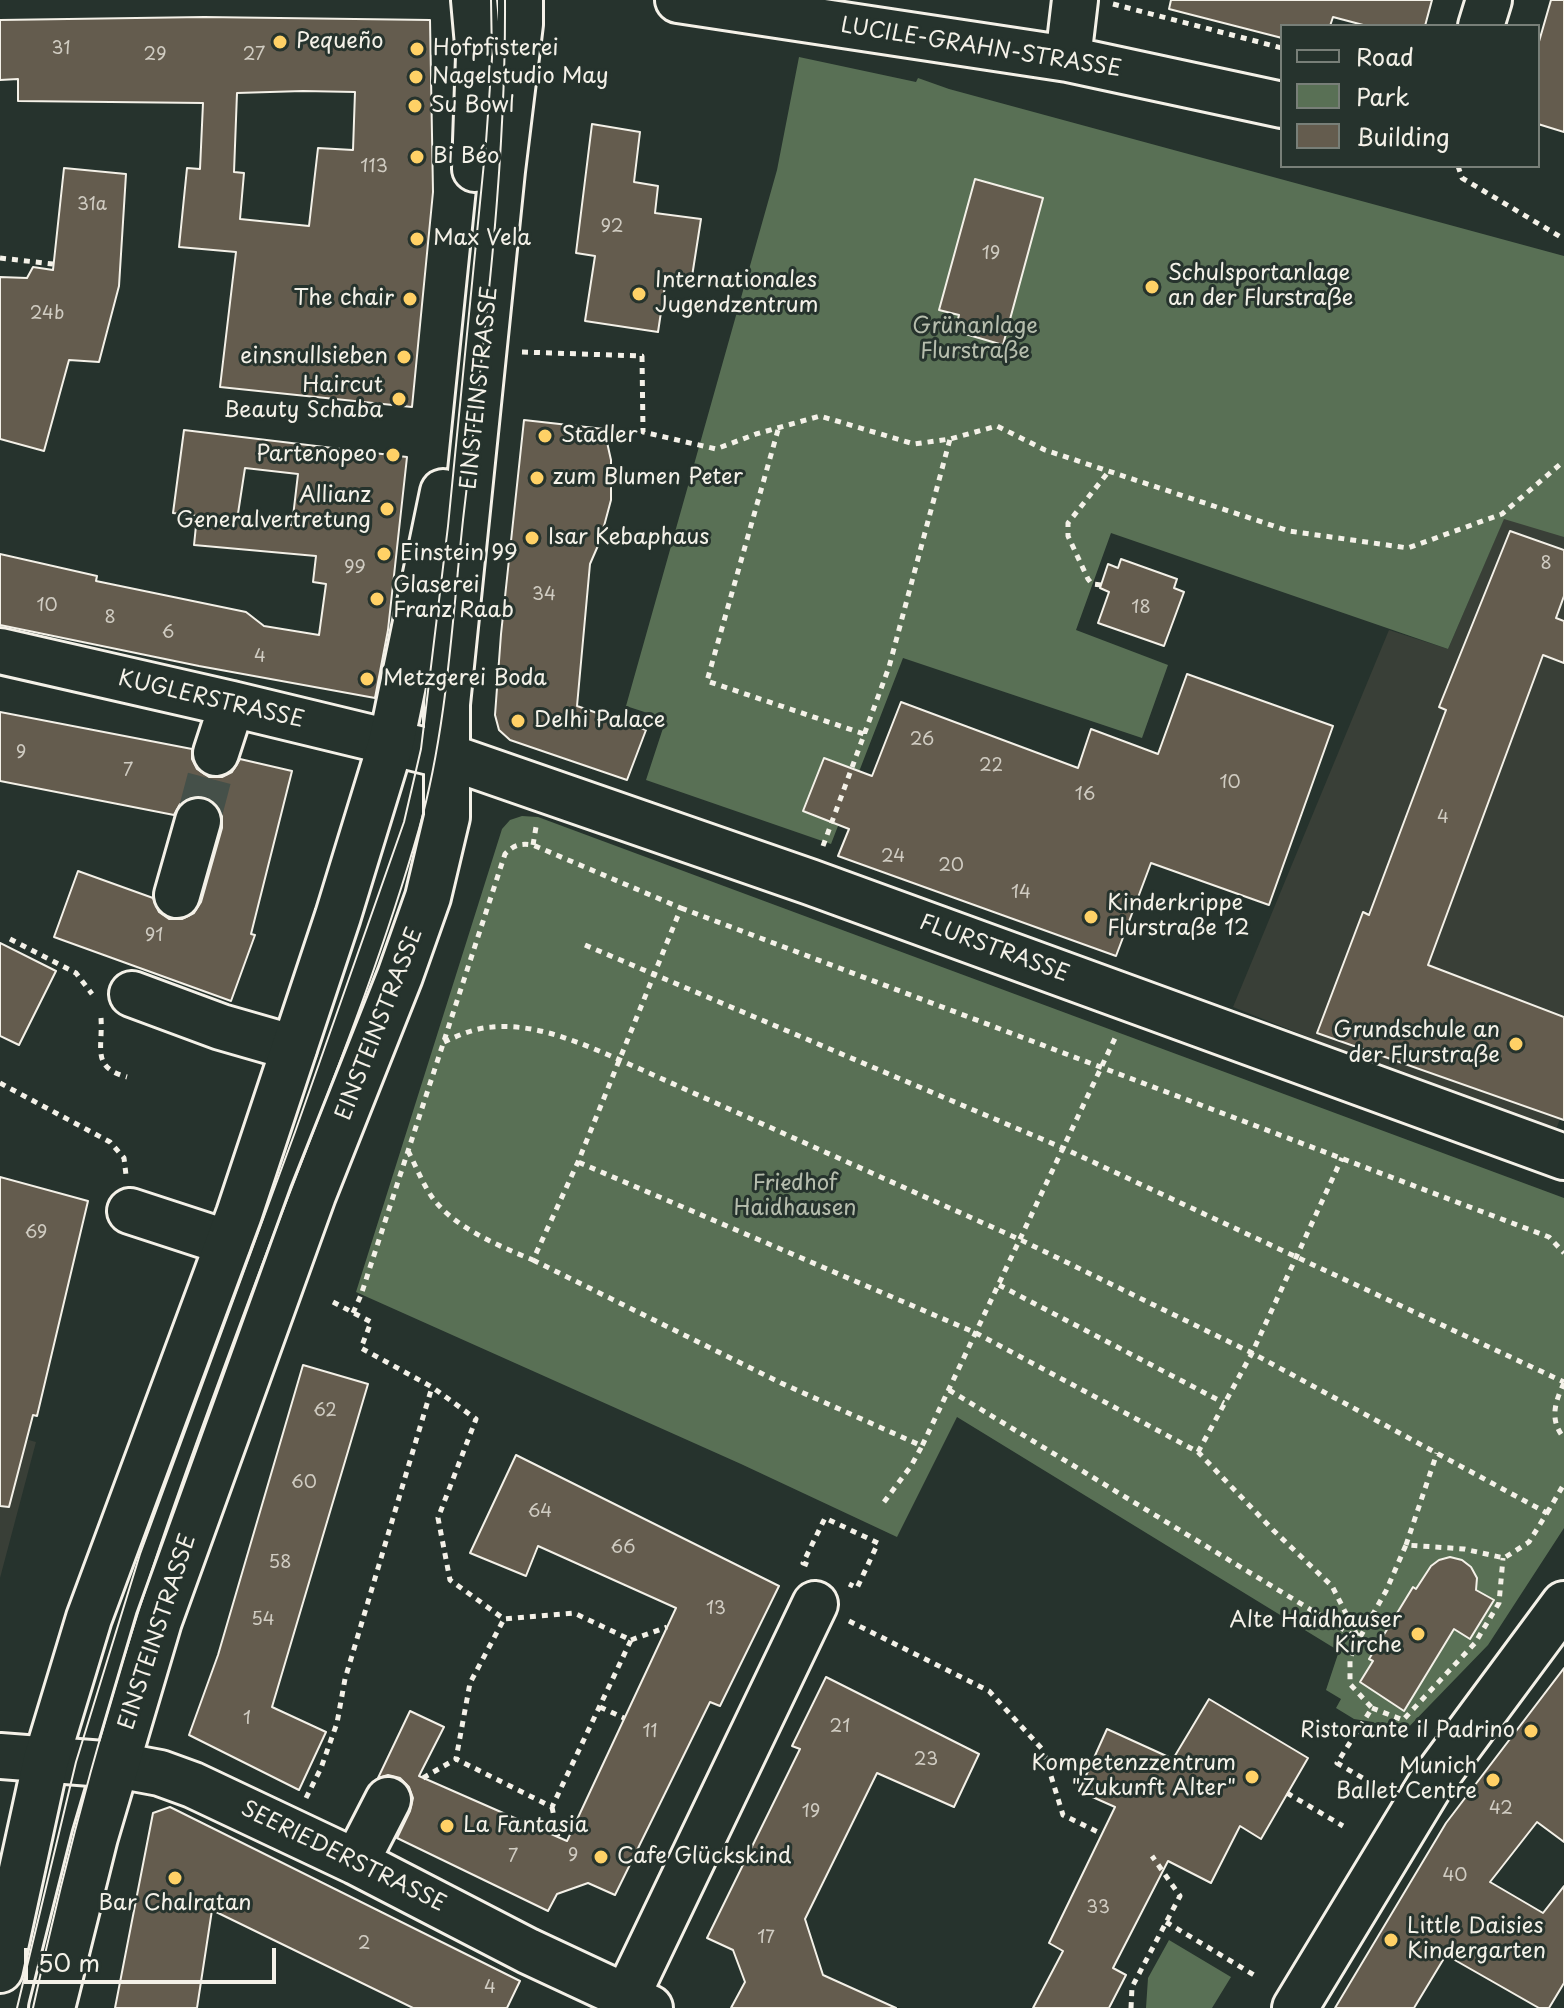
<!DOCTYPE html>
<html>
<head>
<meta charset="utf-8">
<style>
  body { margin:0 }
  #map { position:relative; width:1564px; height:2008px; overflow:hidden; background:#26332d; font-family:"Playpen Sans",sans-serif }
  canvas { display:block }
  .legend { position:absolute; left:1280px; top:24px; width:260px; height:144px; box-sizing:border-box; background:#26332d; border:2px solid #787f78; margin:0; padding:10px 14px; list-style:none; font-size:24px; color:#f4f1e8 }
  .legend li { display:flex; align-items:center; gap:16px; height:40px }
  .legend b { width:40px; border:2px solid #787f78 }
  .scale { position:absolute; left:24px; top:1948px; width:252px; height:36px; box-sizing:border-box; border:4px solid #f4f1e8; border-top:0; padding-left:10px; font-size:24px; line-height:28px; white-space:nowrap; color:#f4f1e8; -webkit-text-stroke:6px #26332d; paint-order:stroke }
</style>
</head>
<body>
<div id="map">
<canvas width="1564" height="2008"></canvas>
<ul class="legend">
<li><b style="height:10px;background:#26332d"></b>Road</li>
<li><b style="height:22px;background:#597055"></b>Park</li>
<li><b style="height:22px;background:#645c4e"></b>Building</li>
</ul>
<div class="scale">50 m</div>
</div>
<script>
const context = document.querySelector('canvas').getContext('2d');
context.lineJoin = 'round';
function fillPath(path, color) { context.fillStyle = color; context.fill(path, 'evenodd'); }
function trace(path, color, width, dash) { context.strokeStyle = color; context.lineWidth = width; context.lineCap = dash ? 'butt' : 'round'; context.setLineDash(dash || []); context.stroke(path); }
function label(font, color, halo, rows, align = 'center') {
  context.font = font + ' "Playpen Sans",sans-serif'; context.lineWidth = 6; context.setLineDash([]); context.textBaseline = 'middle'; context.strokeStyle = halo; context.fillStyle = color; for (const [text, x, y, turn = 0] of rows) {
    context.save(); context.translate(x, y); context.rotate((+turn || 0) * Math.PI / 180); context.textAlign = isNaN(turn) ? turn : align; if (halo) context.strokeText(text, 0, 0); context.fillText(text, 0, 0); context.restore();
  }
}
const built = new Path2D(`
  M 1504,518 L 1564,536 L 1564,1108 L 1554,1135 L 1233,1007 L 1389,630 L 1448,649 Z
  M 0,1432 L 36,1442 L 0,1578 Z`);
const green = new Path2D(`
  M 799,57 L 916,82 L 918,78 L 949,89 L 1564,256 L 1564,537 L 1504,519 L 1448,649 L 1111,533 L 1076,630 L 1168,665 L 1142,738 L 903,658 L 831,844 L 646,780 L 666,719 L 626,706 L 777,170 Z
  M 522,816 L 538,817 L 1564,1198 L 1564,1528 L 1488,1645 L 1399,1737 L 1373,1722 L 1354,1719 L 1336,1708 L 1341,1699 L 1326,1690 L 1339,1651 L 957,1417 L 897,1537 L 741,1464 L 356,1292 L 502,829 L 510,820 Z
  M 1169,1940 L 1231,1977 L 1212,2008 L 1146,2008 L 1148,1978 Z`);
const building = new Path2D(`
  M 1171,0 L 1432,0 L 1425,26 L 1367,26 L 1333,17 L 1330,26 L 1282,26 L 1282,38 L 1169,9 Z
  M 1551,0 L 1564,0 L 1564,132 L 1538,124 L 1538,45 Z
  M 204,17 L 430,20 L 433,192 L 412,407 L 220,387 L 236,252 L 179,247 L 187,168 L 200,169 L 203,103 L 18,101 L 18,79 L 0,80 L 0,20 ZM 303,91 L 355,92 L 353,150 L 318,148 L 309,226 L 240,219 L 244,173 L 234,172 L 237,93 Z
  M 592,124 L 640,132 L 634,182 L 658,186 L 655,213 L 701,219 L 691,283 L 666,279 L 658,332 L 585,321 L 595,256 L 576,253 Z
  M 64,168 L 126,174 L 119,286 L 99,362 L 69,360 L 44,451 L 0,439 L 0,277 L 27,278 L 33,267 L 53,270 Z
  M 975,179 L 1043,198 L 1003,345 L 955,331 L 959,315 L 939,310 Z
  M 524,420 L 604,429 L 611,460 L 611,500 L 600,541 L 590,564 L 577,706 L 646,730 L 627,780 L 510,740 L 499,730 L 495,715 L 501,634 Z
  M 184,430 L 407,457 L 388,630 L 375,698 L 199,666 L 0,625 L 0,554 L 97,576 L 96,581 L 246,612 L 264,626 L 319,635 L 326,584 L 313,582 L 316,556 L 194,545 L 197,516 L 173,513 ZM 245,468 L 298,474 L 292,525 L 237,520 Z
  M 1510,531 L 1564,550 L 1564,596 L 1556,618 L 1564,621 L 1564,663 L 1543,655 L 1428,965 L 1564,1017 L 1564,1120 L 1317,1033 L 1363,912 L 1369,915 L 1446,710 L 1439,707 Z
  M 1121,559 L 1177,579 L 1174,588 L 1184,592 L 1164,646 L 1098,623 L 1109,592 L 1100,588 L 1108,564 L 1118,568 Z
  M 1187,674 L 1333,726 L 1269,905 L 1151,863 L 1116,956 L 838,856 L 849,829 L 803,811 L 824,758 L 872,776 L 901,702 L 1078,768 L 1091,729 L 1158,754 Z
  M 0,712 L 192,749 L 192,759 L 197,769 L 209,777 L 222,777 L 232,772 L 240,759 L 292,771 L 251,934 L 255,935 L 231,1001 L 54,937 L 78,871 L 153,898 L 159,912 L 169,919 L 182,919 L 194,913 L 201,902 L 222,828 L 222,816 L 216,804 L 206,797 L 191,797 L 180,804 L 174,815 L 0,781 Z
  M 0,943 L 56,971 L 19,1045 L 0,1036 Z
  M 0,1177 L 88,1201 L 37,1416 L 33,1415 L 9,1507 L 0,1506 Z
  M 303,1365 L 368,1384 L 272,1707 L 326,1732 L 299,1790 L 189,1735 L 218,1655 Z
  M 516,1455 L 779,1586 L 720,1706 L 710,1702 L 615,1895 L 588,1883 L 557,1894 L 548,1911 L 397,1838 L 410,1811 L 413,1798 L 409,1787 L 400,1778 L 388,1775 L 378,1778 L 410,1711 L 444,1727 L 419,1776 L 567,1841 L 676,1608 L 538,1546 L 526,1576 L 470,1553 Z
  M 1450,1557 L 1462,1560 L 1471,1567 L 1477,1578 L 1476,1590 L 1494,1600 L 1470,1639 L 1454,1629 L 1404,1711 L 1360,1682 L 1373,1661 L 1369,1659 L 1413,1587 L 1416,1589 L 1431,1566 L 1439,1560 Z
  M 1564,1668 L 1564,1842 L 1537,1822 L 1490,1882 L 1543,1913 L 1564,1886 L 1564,1983 L 1549,2008 L 1539,2008 L 1446,1955 L 1414,2008 L 1335,2008 L 1446,1823 Z
  M 826,1677 L 979,1754 L 954,1807 L 877,1773 L 805,1919 L 823,1975 L 896,2008 L 731,2008 L 745,1982 L 733,1950 L 707,1938 L 800,1749 L 792,1746 Z
  M 1209,1699 L 1308,1758 L 1261,1839 L 1240,1826 L 1211,1883 L 1168,1861 L 1113,1968 L 1126,1975 L 1109,2008 L 1033,2008 L 1063,1951 L 1049,1943 L 1115,1807 L 1079,1791 L 1107,1729 L 1173,1759 Z
  M 170,1807 L 520,1981 L 507,2008 L 413,2008 L 212,1910 L 197,2008 L 115,2008 L 153,1813 Z`);
const minorTunnel = new Path2D(`
  M 198,821 L 216,753`);
const path = new Path2D(`
  M 1113,4 L 1282,48
  M 1458,166 L 1462,178 L 1564,239
  M 0,258 L 53,264
  M 522,352 L 642,356 L 643,432 L 716,449 L 756,434 L 820,416 L 914,444 L 950,439 L 997,426 L 1045,450 L 1289,531 L 1408,548 L 1502,514 L 1564,461
  M 778,430 L 707,681 L 864,734
  M 1101,585 L 1092,584 L 1088,579 L 1068,536 L 1068,523 L 1109,471
  M 533,845 L 536,827
  M 823,846 L 889,667 L 950,439
  M 681,908 L 1549,1237 L 1564,1253
  M 10,939 L 76,973 L 92,994
  M 585,945 L 1063,1148 L 1564,1382
  M 101,1018 C 103,1049 91,1067 127,1077
  M 444,1042 C 459,1035 475,1028 492,1027 C 536,1023 581,1043 620,1060 L 1021,1240 L 1252,1353 L 1547,1513 L 1529,1542 L 1504,1558 L 1464,1549 L 1406,1545 L 1386,1591 L 1359,1639 L 1332,1586 L 1273,1530 L 1198,1452 L 976,1333 L 578,1162
  M 0,1083 L 110,1142 L 124,1158 L 126,1175
  M 533,1260 L 781,1383 L 922,1446 L 1117,1034
  M 999,1285 L 1224,1403
  M 333,1302 L 371,1322 L 361,1348 L 432,1387 L 476,1419 L 438,1518 L 450,1580 L 504,1619 L 574,1613 L 631,1640 L 552,1807 L 456,1759 L 470,1683 L 504,1619
  M 353,1313 L 361,1295 L 505,854 C 514,845 520,843 533,845 L 681,908 L 578,1162 L 533,1260 C 499,1246 450,1226 430,1194 C 421,1180 415,1164 407,1149
  M 1564,1383 C 1555,1402 1549,1420 1564,1438
  M 949,1390 L 1359,1639 L 1350,1658 L 1350,1684 L 1372,1708 L 1337,1763 L 1380,1788
  M 1198,1452 L 1252,1353 L 1342,1158
  M 884,1502 L 911,1466 L 922,1446
  M 1547,1513 L 1564,1484
  M 1406,1545 L 1437,1453
  M 808,1565 L 803,1563 L 825,1518 L 878,1543 L 857,1588 L 849,1584
  M 849,1621 L 989,1691 L 1043,1750 L 1063,1815 L 1102,1834
  M 631,1640 L 667,1627
  M 600,1707 L 624,1718
  M 1372,1708 L 1403,1720 L 1475,1643 L 1499,1603 L 1503,1558
  M 423,1778 L 456,1759
  M 1287,1793 L 1343,1826
  M 306,1798 L 321,1768 L 337,1723 L 345,1679 L 432,1387
  M 552,1807 L 558,1837
  M 1166,1922 L 1254,1975
  M 1131,2008 L 1132,1987 L 1180,1896 L 1152,1856`);
const minor = new Path2D(`
  M 678,0 L 1068,59 L 1282,105
  M 1481,26 L 1489,0
  M 1068,59 L 1075,0
  M 0,651 L 232,704 L 447,756 L 810,882 L 1564,1157
  M 216,753 L 232,704
  M 177,895 L 198,821
  M 132,994 L 221,1027 L 294,1048
  M 130,1211 L 228,1243
  M 0,1756 L 117,1765 L 160,1773 L 193,1785 L 356,1862 L 528,1951 L 650,2008
  M 356,1862 L 388,1800
  M 627,1996 L 815,1604
  M 1295,2008 L 1430,1785 L 1564,1604`);
const major = new Path2D(`
  M 474,0 L 479,56 L 475,169
  M 0,1970 L 46,1760 L 89,1618 L 239,1214 L 338,916 L 391,743 L 443,492
  M 52,2008 L 95,1837 L 159,1621 L 313,1195 L 400,976 L 428,897 L 447,817 L 447,704 L 502,171 L 520,24 L 520,0`);
const tram = new Path2D(`
  M 17,2008 L 76,1762 L 140,1554 L 295,1132 L 404,822 L 421,749 L 448,526 L 486,142 L 492,58 L 491,0
  M 33,2008 C 66,1856 107,1702 157,1555 C 188,1463 222,1372 256,1281 C 312,1131 375,983 419,829 C 447,729 452,622 463,520 C 483,348 506,173 505,0`);
const markers = [
  [280,42,8,"#ffd166"],
  [417,49,8,"#ffd166"],
  [416,77,8,"#ffd166"],
  [415,106,8,"#ffd166"],
  [417,157,8,"#ffd166"],
  [417,239,8,"#ffd166"],
  [1152,287,8,"#ffd166"],
  [639,294,8,"#ffd166"],
  [410,299,8,"#ffd166"],
  [404,357,8,"#ffd166"],
  [399,399,8,"#ffd166"],
  [545,436,8,"#ffd166"],
  [393,455,8,"#ffd166"],
  [537,478,8,"#ffd166"],
  [387,509,8,"#ffd166"],
  [532,538,8,"#ffd166"],
  [384,554,8,"#ffd166"],
  [377,599,8,"#ffd166"],
  [367,679,8,"#ffd166"],
  [518,721,8,"#ffd166"],
  [1091,917,8,"#ffd166"],
  [1516,1044,8,"#ffd166"],
  [1418,1634,8,"#ffd166"],
  [1531,1731,8,"#ffd166"],
  [1252,1777,8,"#ffd166"],
  [1493,1780,8,"#ffd166"],
  [447,1826,8,"#ffd166"],
  [601,1857,8,"#ffd166"],
  [175,1878,8,"#ffd166"],
  [1391,1940,8,"#ffd166"]
];
const numberNames = [
  ["31",61,49],
  ["29",155,55],
  ["27",254,55],
  ["113",374,167],
  ["31a",92,205],
  ["92",612,227],
  ["19",991,254],
  ["24b",47,314],
  ["8",1546,564],
  ["99",355,568],
  ["34",544,595],
  ["10",47,606],
  ["18",1141,608],
  ["8",110,618],
  ["6",168,633],
  ["4",260,657],
  ["26",922,740],
  ["9",21,753],
  ["22",991,766],
  ["7",128,771],
  ["10",1230,783],
  ["16",1085,795],
  ["4",1443,818],
  ["24",893,857],
  ["20",951,866],
  ["14",1021,893],
  ["91",154,936],
  ["69",36,1233],
  ["62",325,1411],
  ["60",304,1483],
  ["64",540,1512],
  ["66",623,1548],
  ["58",280,1563],
  ["13",716,1609],
  ["54",263,1620],
  ["1",247,1719],
  ["21",840,1727],
  ["11",650,1732],
  ["23",926,1760],
  ["42",1501,1809],
  ["19",811,1812],
  ["9",573,1856],
  ["7",513,1857],
  ["40",1455,1876],
  ["33",1098,1908],
  ["17",766,1938],
  ["2",364,1944],
  ["4",490,1988]
];
const poiNames = [
  ["Pequeño",296,42],
  ["Hofpfisterei",433,49],
  ["Nagelstudio May",432,77],
  ["Su Bowl",431,106],
  ["Bi Béo",433,157],
  ["Max Vela",433,239],
  ["Schulsportanlage",1168,274],
  ["an der Flurstraße",1168,299],
  ["Internationales",655,281],
  ["Jugendzentrum",655,306],
  ["The chair",394,299,"right"],
  ["einsnullsieben",388,357,"right"],
  ["Haircut",383,386,"right"],
  ["Beauty Schaba",383,411,"right"],
  ["Stadler",561,436],
  ["Partenopeo",377,455,"right"],
  ["zum Blumen Peter",553,478],
  ["Allianz",371,496,"right"],
  ["Generalvertretung",371,521,"right"],
  ["Isar Kebaphaus",548,538],
  ["Einstein 99",400,554],
  ["Glaserei",393,586],
  ["Franz Raab",393,611],
  ["Metzgerei Boda",383,679],
  ["Delhi Palace",534,721],
  ["Kinderkrippe",1107,904],
  ["Flurstraße 12",1107,929],
  ["Grundschule an",1500,1031,"right"],
  ["der Flurstraße",1500,1056,"right"],
  ["Alte Haidhauser",1402,1621,"right"],
  ["Kirche",1402,1646,"right"],
  ["Ristorante il Padrino",1515,1731,"right"],
  ["Kompetenzzentrum",1236,1764,"right"],
  ["\"Zukunft Alter\"",1236,1789,"right"],
  ["Munich",1477,1767,"right"],
  ["Ballet Centre",1477,1792,"right"],
  ["La Fantasia",463,1826],
  ["Cafe Glückskind",617,1857],
  ["Bar Chalratan",175,1904,"center"],
  ["Little Daisies",1407,1927],
  ["Kindergarten",1407,1952]
];
const streetNames = [
  ["LUCILE-GRAHN-STRASSE",981,48,9],
  ["EINSTEINSTRASSE",480,388,-84],
  ["KUGLERSTRASSE",211,700,13],
  ["FLURSTRASSE",994,949,20],
  ["EINSTEINSTRASSE",380,1024,-69],
  ["EINSTEINSTRASSE",158,1632,-72],
  ["SEERIEDERSTRASSE",343,1857,26]
];
const parkNames = [
  ["Grünanlage",975,327],
  ["Flurstraße",975,352],
  ["Friedhof",795,1184],
  ["Haidhausen",795,1209]
];
fillPath(built, '#393f37');
fillPath(green, '#597055');
fillPath(building, '#645c4e');
trace(building, '#f4f1e8', 2);
trace(minorTunnel, '#455049', 44, [44, 22]);
trace(minor, '#f4f1e8', 50);
trace(major, '#f4f1e8', 50);
trace(path, '#f4f1e8', 5, [6, 6]);
trace(minor, '#26332d', 44);
trace(major, '#26332d', 44);
trace(tram, '#f4f1e8', 2);
for (const [x, y, r, color] of markers) { const dot = new Path2D(); dot.arc(x, y, r, 0, 2 * Math.PI); context.fillStyle = color; context.fill(dot); trace(dot, '#26332d', 3); }
label('18px', '#d0ccc2', null, numberNames);
label('22px', '#f4f1e8', '#26332d', poiNames, 'left');
label('22px', '#f4f1e8', '#26332d', streetNames);
label('22px', '#b6bdad', '#26332d', parkNames);
</script>
</body>
</html>
